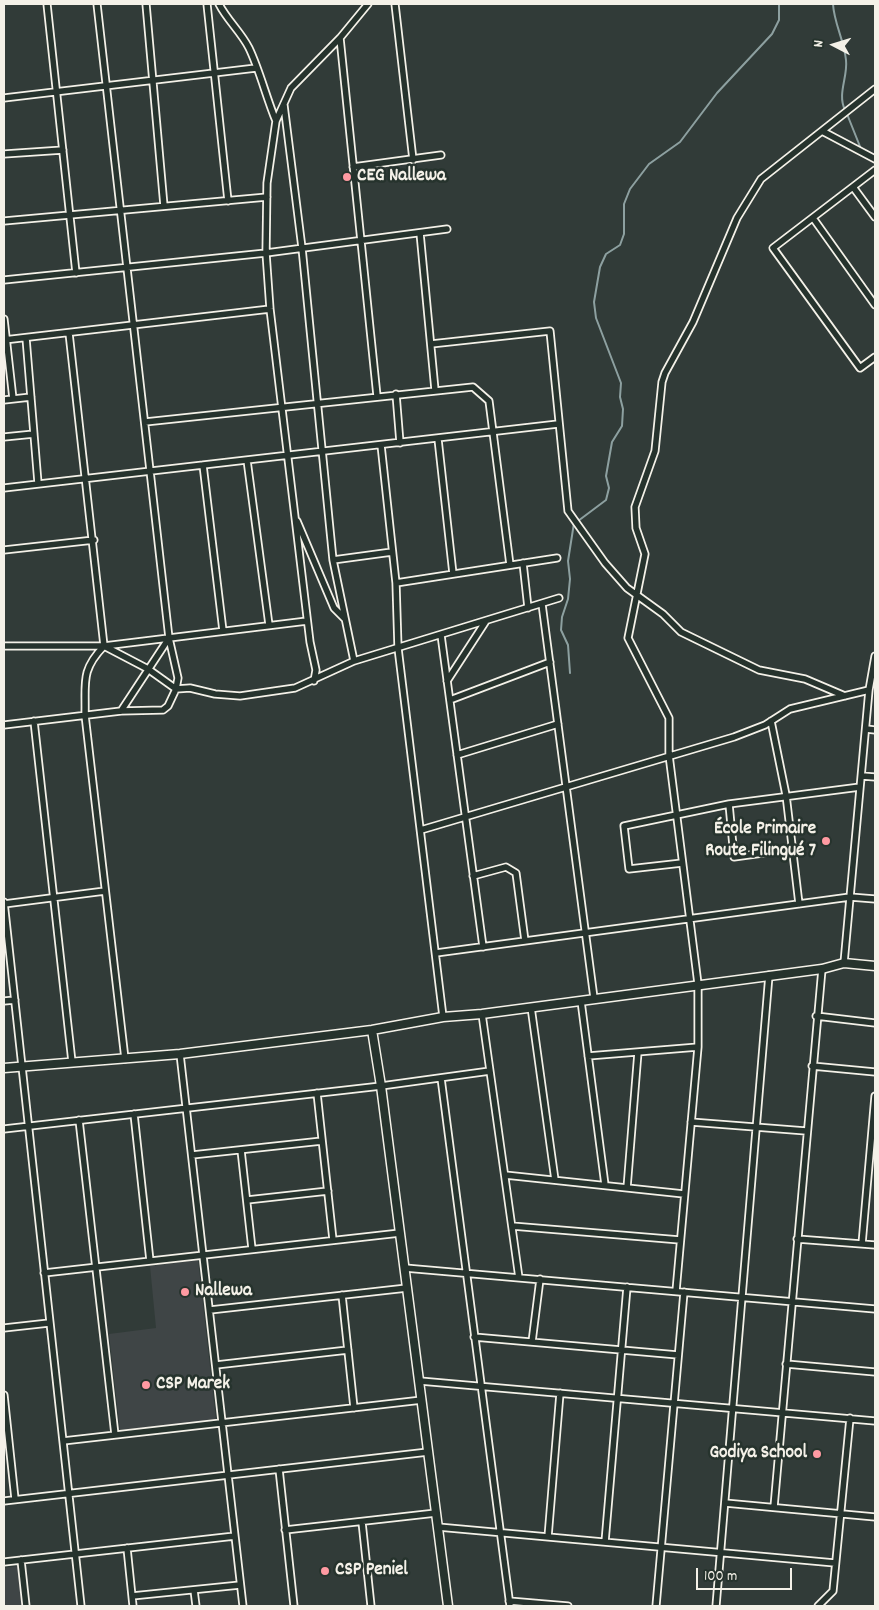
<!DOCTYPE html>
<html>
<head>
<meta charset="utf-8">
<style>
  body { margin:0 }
  #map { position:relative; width:879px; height:1610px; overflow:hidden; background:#313b38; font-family:Dekko,sans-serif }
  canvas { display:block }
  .frame { position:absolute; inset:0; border:5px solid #f4f1e8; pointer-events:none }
  .north { position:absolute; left:809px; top:20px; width:50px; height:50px; -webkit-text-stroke:4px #26332d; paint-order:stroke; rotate:275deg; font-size:14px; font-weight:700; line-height:20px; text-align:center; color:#f4f1e8 }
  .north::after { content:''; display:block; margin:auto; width:18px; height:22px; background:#f4f1e8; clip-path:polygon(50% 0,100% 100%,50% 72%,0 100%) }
  .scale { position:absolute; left:696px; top:1568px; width:96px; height:22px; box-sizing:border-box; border:2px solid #f4f1e8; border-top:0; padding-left:6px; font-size:15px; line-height:18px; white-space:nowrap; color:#f4f1e8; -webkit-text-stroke:4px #26332d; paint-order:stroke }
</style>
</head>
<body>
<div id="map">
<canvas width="879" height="1610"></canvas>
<div class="frame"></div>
<div class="north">N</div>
<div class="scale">100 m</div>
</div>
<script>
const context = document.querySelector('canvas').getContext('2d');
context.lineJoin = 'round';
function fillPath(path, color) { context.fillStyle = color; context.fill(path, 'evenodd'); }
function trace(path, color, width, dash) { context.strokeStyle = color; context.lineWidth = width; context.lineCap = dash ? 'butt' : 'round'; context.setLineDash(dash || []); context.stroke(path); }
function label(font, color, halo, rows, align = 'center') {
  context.font = font + ' Dekko,sans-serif'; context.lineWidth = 5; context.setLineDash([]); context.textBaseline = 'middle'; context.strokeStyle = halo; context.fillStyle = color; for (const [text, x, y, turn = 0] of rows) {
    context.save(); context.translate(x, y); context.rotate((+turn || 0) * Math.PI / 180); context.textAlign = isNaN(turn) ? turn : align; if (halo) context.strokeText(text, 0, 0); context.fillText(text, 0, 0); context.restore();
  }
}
const built = new Path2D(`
  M 198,1260 L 216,1420 L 120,1430 L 109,1334 L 156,1328 L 150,1266 Z
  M 19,1566 L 23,1606 L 4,1606 L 4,1568 Z`);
const stream = new Path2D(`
  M 833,4 C 834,23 844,40 846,60 C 848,77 837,94 845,110
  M 847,114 L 861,149
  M 578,521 L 606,500 L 609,488 L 606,476 L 612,442 L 622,426 L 623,409 L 620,397 L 621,383 L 596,318 L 594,302 L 600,267 L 606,254 L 620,245 L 624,234 L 624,204 L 630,189 L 649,164 L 680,142 L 717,93 L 772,34 L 779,20 L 779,4
  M 570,673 L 568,645 L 561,630 L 562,617 L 568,599 L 570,579 L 568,561 L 574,523`);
const minor = new Path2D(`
  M 47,4 L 76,273
  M 97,4 L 169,638 L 178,678 L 176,689 L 148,669 L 104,646
  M 146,4 L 164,206
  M 207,4 L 228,201
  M 219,4 C 227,20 241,32 249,48 C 260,71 266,97 276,121
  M 395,4 L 413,160
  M 340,38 L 377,396
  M 4,98 L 256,68
  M 284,105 L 302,248 L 333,560 L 354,661
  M 822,131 L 875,159
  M 4,154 L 63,150
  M 353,167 L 441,155
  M 875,170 L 773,248 L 860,368 L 875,357
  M 853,187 L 875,217
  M 813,218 L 875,305
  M 4,221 L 267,197
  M 420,233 L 435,390
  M 4,280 L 266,253 L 447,229
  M 4,319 L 13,399
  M 69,333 L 104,646 C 80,671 86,683 85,715 L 125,1059
  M 26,338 L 38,483
  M 4,340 L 270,309
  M 431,344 L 550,331 L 568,511 L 605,563 L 627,588 L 663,614 L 681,632 L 759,670 L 805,679 L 845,696
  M 396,394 L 400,443
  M 4,400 L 31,397
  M 145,422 L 473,387 L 489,401 L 510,565
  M 4,437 L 34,434
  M 438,439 L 453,574
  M 381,445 L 396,583 L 398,648 L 443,1017
  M 247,460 L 269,625
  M 203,465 L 223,631
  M 4,488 L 558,424
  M 297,521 L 334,608 L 345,619
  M 4,550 L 94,540
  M 333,560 L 392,552
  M 523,563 L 528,608
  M 396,583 L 557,558
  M 542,604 L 594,998
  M 441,635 L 483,947
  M 4,646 L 104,646 L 307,621
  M 314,681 L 316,670 L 310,642 L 270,309 L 266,253 L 267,183 L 276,121 L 291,88 L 340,38 L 368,4
  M 447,681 L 486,621
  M 450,700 L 550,662
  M 121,711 L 169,638
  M 34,721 L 72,1062
  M 771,721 L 786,795 L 799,904
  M 4,725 L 121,711 L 163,710 L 168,706 L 176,689 L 190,688 L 215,694 L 240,696 L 295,688 L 354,661 L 559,598
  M 866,729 L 875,730
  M 457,755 L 558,724
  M 862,776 L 875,777
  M 729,804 L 734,857 L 792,849
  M 421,830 L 734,737 L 765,725 L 790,709 L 869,690
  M 682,863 L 629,869 L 624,826 L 729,804 L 860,787
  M 473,876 L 506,867 L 516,873 L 525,941
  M 4,902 L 81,1606
  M 4,904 L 105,891
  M 436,953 L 850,897 L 875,899
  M 844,963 L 869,690 L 875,656
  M 4,1001 L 15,1000
  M 581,1001 L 605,1185
  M 531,1007 L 555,1180
  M 482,1014 L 519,1278
  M 816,1016 L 875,1023
  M 180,1054 L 243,1606
  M 588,1056 L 698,1047
  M 812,1066 L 875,1072
  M 441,1078 L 510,1606
  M 317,1093 L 333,1240
  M 134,1114 L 150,1261
  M 79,1120 L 115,1435
  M 691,1122 L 806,1131
  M 4,1129 L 381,1086 L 490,1071
  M 241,1150 L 252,1249
  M 192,1155 L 322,1141
  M 505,1175 L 684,1194
  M 627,1188 L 638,1052
  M 247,1200 L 328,1191
  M 512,1226 L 680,1240
  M 797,1239 L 875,1245
  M 862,1244 L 875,1096
  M 405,1268 L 875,1309
  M 44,1273 L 400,1233
  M 676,1291 L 698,1047 L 698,984 L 669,755 L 669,718 L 628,638 L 645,554 L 636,528 L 635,507 L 655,451 L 662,382 L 665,373 L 693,322 L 737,218 L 761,179 L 875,89
  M 342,1295 L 354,1408
  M 210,1310 L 407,1288
  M 4,1328 L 49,1323
  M 474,1337 L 678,1355
  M 532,1342 L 540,1279
  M 786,1364 L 875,1372
  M 216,1365 L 348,1350
  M 420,1381 L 875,1421
  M 4,1395 L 15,1499
  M 63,1441 L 422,1400
  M 279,1469 L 294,1606
  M 4,1501 L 428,1452
  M 725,1503 L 875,1517
  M 774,1507 L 822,969
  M 362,1522 L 371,1606
  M 438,1527 L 835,1563
  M 285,1530 L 436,1513
  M 548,1537 L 560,1393
  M 605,1542 L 627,1287
  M 127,1548 L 133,1606
  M 21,1560 L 26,1606
  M 4,1562 L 235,1536
  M 194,1590 L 196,1606
  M 132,1596 L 240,1585
  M 509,1601 L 568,1606
  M 656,1606 L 684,1292
  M 716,1606 L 769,975
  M 818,1606 L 833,1591 L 850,1418`);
const tertiary = new Path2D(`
  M 372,1030 L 381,1086 L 448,1606
  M 4,1068 L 180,1054 L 372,1030 L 443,1017 L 482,1014 L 822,969 L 844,963 L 875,966`);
const markers = [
  [347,177,5,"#ff9aa2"],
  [826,841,5,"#ff9aa2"],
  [185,1292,5,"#ff9aa2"],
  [146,1385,5,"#ff9aa2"],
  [817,1454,5,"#ff9aa2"],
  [325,1571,5,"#ff9aa2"]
];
const poiNames = [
  ["CEG Nallewa",357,177],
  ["École Primaire",816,830,"right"],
  ["Route Filingué 7",816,852,"right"],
  ["Nallewa",195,1292],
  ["CSP Marek",156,1385],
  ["Godiya School",807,1454,"right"],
  ["CSP Peniel",335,1571]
];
fillPath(built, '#3f4546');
trace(stream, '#8da0a0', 2);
trace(minor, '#f4f1e8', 9);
trace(tertiary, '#f4f1e8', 11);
trace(minor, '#26332d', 5.5);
trace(tertiary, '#26332d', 8);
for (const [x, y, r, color] of markers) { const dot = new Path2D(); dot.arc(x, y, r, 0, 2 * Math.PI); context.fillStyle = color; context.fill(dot); trace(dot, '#26332d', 2); }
label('bold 19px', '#f4f1e8', '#26332d', poiNames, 'left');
</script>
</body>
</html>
